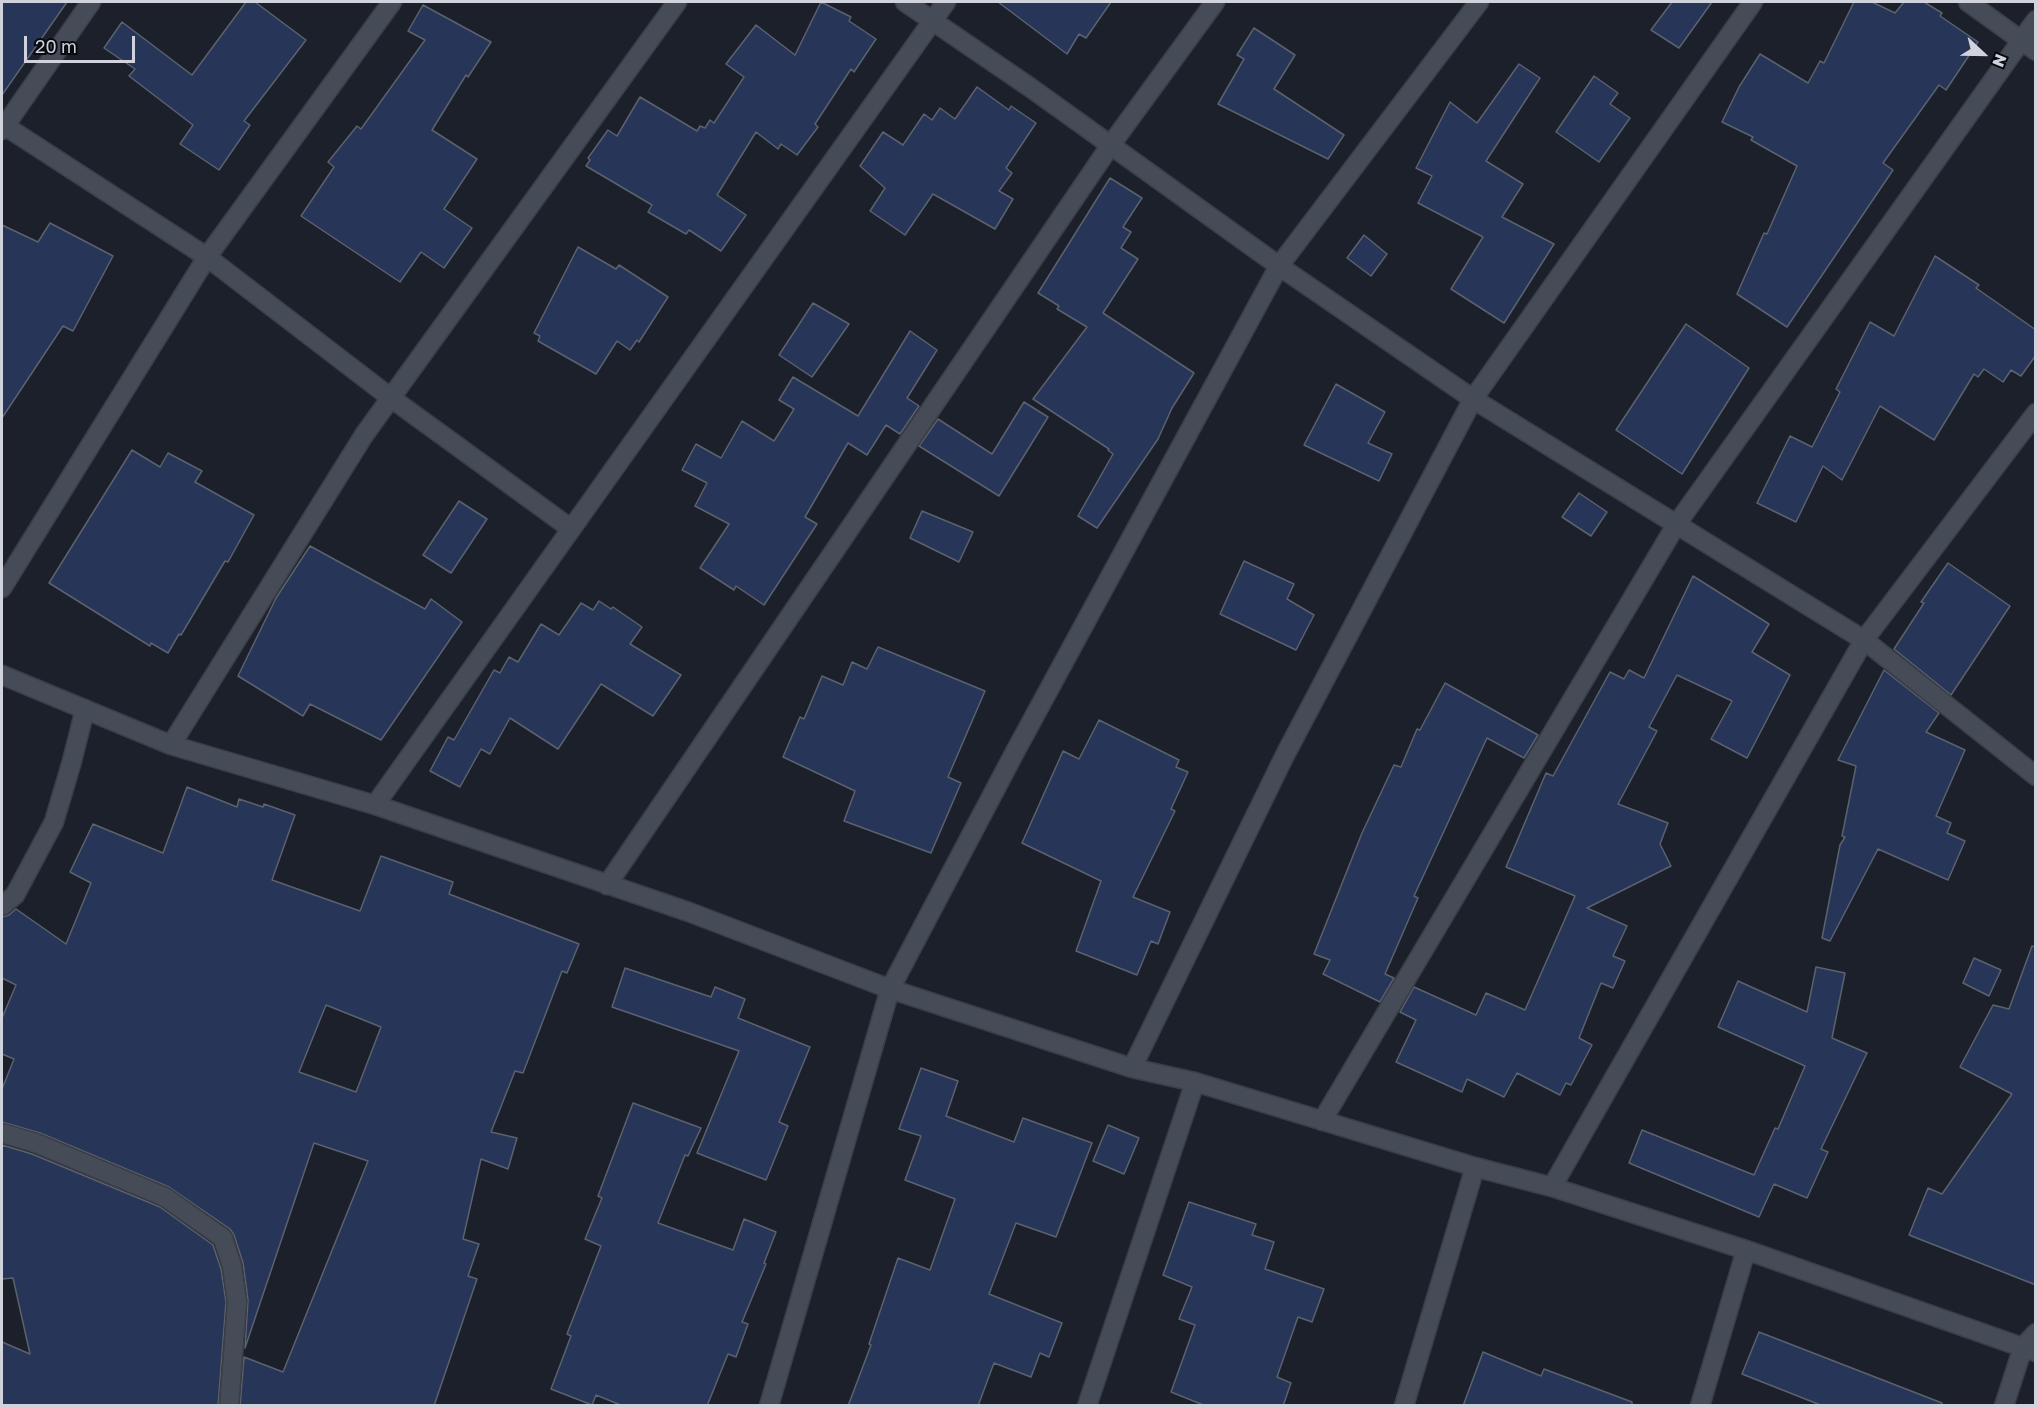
<!DOCTYPE html>
<html>
<head>
<meta charset="utf-8">
<style>
  body { margin:0 }
  #map { position:relative; width:2037px; height:1407px; overflow:hidden; background:#1b202a; font-family:"Golos Text",sans-serif }
  canvas { display:block }
  .frame { position:absolute; inset:0; border:3px solid #d0d3db; pointer-events:none }
  .north { position:absolute; left:1953px; top:24px; width:60px; height:60px; -webkit-text-stroke:4px #07090e; paint-order:stroke; rotate:112deg; font-size:16px; font-weight:700; line-height:24px; text-align:center; color:#d0d3db }
  .north::after { content:''; display:block; margin:auto; width:21px; height:27px; background:#d0d3db; clip-path:polygon(50% 0,100% 100%,50% 72%,0 100%) }
  .scale { position:absolute; left:24px; top:36px; width:111px; height:27px; box-sizing:border-box; border:3px solid #d0d3db; border-top:0; padding-left:8px; font-size:18px; line-height:21px; white-space:nowrap; color:#d0d3db; -webkit-text-stroke:4px #07090e; paint-order:stroke }
</style>
</head>
<body>
<div id="map">
<canvas width="2037" height="1407"></canvas>
<div class="frame"></div>
<div class="north">N</div>
<div class="scale">20 m</div>
</div>
<script>
const context = document.querySelector('canvas').getContext('2d');
context.lineJoin = 'round';
function fillPath(path, color) { context.fillStyle = color; context.fill(path, 'evenodd'); }
function trace(path, color, width, dash) { context.strokeStyle = color; context.lineWidth = width; context.lineCap = dash ? 'butt' : 'round'; context.setLineDash(dash || []); context.stroke(path); }
const building = new Path2D(`
  M 2,2 L 67,2 L 2,95 Z
  M 246,2 L 255,2 L 306,40 L 244,121 L 250,125 L 219,170 L 180,144 L 193,125 L 129,76 L 135,69 L 104,48 L 122,22 L 192,75 Z
  M 821,2 L 851,17 L 849,21 L 876,39 L 854,72 L 851,69 L 815,124 L 818,127 L 797,155 L 781,144 L 778,149 L 756,132 L 717,195 L 746,215 L 721,251 L 689,230 L 686,234 L 648,212 L 652,205 L 586,166 L 590,160 L 588,158 L 608,130 L 617,136 L 640,97 L 697,131 L 700,126 L 705,128 L 710,120 L 714,123 L 744,77 L 726,64 L 756,25 L 795,55 Z
  M 998,2 L 1111,2 L 1086,38 L 1079,34 L 1067,54 Z
  M 1672,2 L 1712,2 L 1679,48 L 1651,30 Z
  M 1854,2 L 1872,2 L 1895,13 L 1904,2 L 1924,2 L 1942,13 L 1940,16 L 1978,42 L 1946,90 L 1939,85 L 1883,163 L 1893,170 L 1787,327 L 1737,294 L 1764,233 L 1767,234 L 1797,166 L 1751,140 L 1753,137 L 1722,122 L 1739,87 L 1760,54 L 1808,83 L 1820,61 L 1824,63 Z
  M 423,5 L 491,42 L 468,77 L 466,75 L 432,130 L 477,159 L 444,209 L 472,228 L 444,268 L 421,252 L 400,282 L 301,216 L 334,167 L 328,162 L 357,126 L 361,129 L 425,40 L 408,31 Z
  M 1254,28 L 1295,55 L 1274,89 L 1344,135 L 1328,159 L 1218,104 L 1244,59 L 1237,55 Z
  M 1519,64 L 1540,78 L 1486,161 L 1523,184 L 1502,217 L 1554,244 L 1504,323 L 1451,289 L 1483,237 L 1418,203 L 1432,176 L 1416,168 L 1450,102 L 1477,123 Z
  M 1594,76 L 1618,93 L 1610,104 L 1630,118 L 1599,162 L 1556,132 Z
  M 977,87 L 1009,110 L 1011,106 L 1036,123 L 1006,168 L 1012,173 L 999,191 L 1013,199 L 995,229 L 933,194 L 905,235 L 870,211 L 885,188 L 860,166 L 883,132 L 903,145 L 924,114 L 932,120 L 940,108 L 955,119 Z
  M 1110,178 L 1142,198 L 1123,227 L 1131,232 L 1121,248 L 1138,259 L 1103,313 L 1194,373 L 1172,408 L 1158,439 L 1097,528 L 1078,516 L 1113,454 L 1108,450 L 1109,449 L 1033,399 L 1087,327 L 1057,309 L 1059,306 L 1038,293 Z
  M 50,223 L 113,256 L 73,331 L 63,326 L 2,418 L 2,225 L 38,242 Z
  M 1364,235 L 1387,254 L 1371,276 L 1347,258 Z
  M 578,247 L 616,269 L 619,265 L 668,297 L 639,342 L 637,340 L 630,350 L 617,341 L 596,374 L 538,341 L 540,336 L 534,333 Z
  M 1935,256 L 1979,285 L 1976,288 L 2036,330 L 2036,355 L 2021,376 L 2011,370 L 2003,382 L 1984,369 L 1978,377 L 1974,374 L 1934,440 L 1880,406 L 1842,480 L 1823,466 L 1796,522 L 1757,503 L 1790,436 L 1812,447 L 1840,392 L 1836,389 L 1870,322 L 1894,336 Z
  M 813,303 L 849,324 L 812,377 L 779,355 Z
  M 1686,324 L 1749,368 L 1682,474 L 1616,430 Z
  M 910,331 L 937,350 L 907,398 L 919,406 L 900,434 L 886,425 L 867,455 L 848,443 L 805,517 L 817,524 L 764,605 L 736,586 L 734,590 L 700,568 L 729,524 L 695,506 L 707,483 L 682,470 L 696,444 L 721,458 L 742,421 L 774,441 L 794,409 L 779,400 L 793,377 L 858,416 Z
  M 1336,384 L 1385,412 L 1368,443 L 1392,454 L 1379,481 L 1304,445 Z
  M 1024,402 L 1048,417 L 999,496 L 919,446 L 938,419 L 992,454 Z
  M 132,450 L 160,467 L 168,453 L 202,471 L 195,482 L 254,515 L 228,562 L 225,561 L 181,635 L 179,634 L 168,653 L 151,643 L 150,646 L 49,583 Z
  M 1579,493 L 1607,512 L 1591,536 L 1562,517 Z
  M 459,501 L 487,519 L 451,573 L 423,555 Z
  M 922,511 L 973,532 L 959,562 L 910,538 Z
  M 310,546 L 425,609 L 431,599 L 462,622 L 381,740 L 310,704 L 303,716 L 238,676 L 276,598 Z
  M 1244,561 L 1294,584 L 1287,599 L 1314,615 L 1296,650 L 1220,614 Z
  M 1948,563 L 2010,606 L 1951,695 L 1894,649 L 1924,603 L 1921,602 Z
  M 1693,576 L 1769,624 L 1752,652 L 1790,675 L 1747,758 L 1711,739 L 1732,701 L 1677,675 L 1649,727 L 1657,731 L 1618,804 L 1668,823 L 1660,844 L 1671,866 L 1587,908 L 1627,926 L 1613,956 L 1625,961 L 1613,988 L 1601,983 L 1579,1038 L 1592,1045 L 1571,1085 L 1566,1083 L 1560,1095 L 1517,1073 L 1504,1097 L 1467,1079 L 1462,1092 L 1396,1062 L 1416,1020 L 1400,1012 L 1414,987 L 1476,1015 L 1486,993 L 1525,1010 L 1575,896 L 1506,867 L 1546,773 L 1553,776 L 1610,672 L 1624,679 L 1629,670 L 1644,678 Z
  M 599,601 L 611,609 L 613,607 L 642,627 L 630,644 L 681,675 L 653,716 L 601,684 L 558,749 L 510,718 L 490,754 L 481,749 L 460,787 L 430,771 L 448,737 L 454,740 L 494,670 L 500,673 L 509,657 L 518,662 L 541,624 L 559,635 L 581,603 L 593,610 Z
  M 878,647 L 985,691 L 948,777 L 961,783 L 931,853 L 844,821 L 855,791 L 783,757 L 800,717 L 804,719 L 822,676 L 843,685 L 852,662 L 867,669 Z
  M 1884,670 L 1939,713 L 1926,732 L 1965,750 L 1936,816 L 1951,823 L 1947,833 L 1965,841 L 1948,880 L 1878,849 L 1830,941 L 1822,938 L 1840,845 L 1845,837 L 1842,836 L 1856,766 L 1838,760 Z
  M 1445,683 L 1538,735 L 1524,758 L 1487,738 L 1414,896 L 1418,898 L 1385,974 L 1394,978 L 1380,1002 L 1323,974 L 1330,960 L 1314,954 L 1362,833 L 1394,765 L 1401,767 L 1417,729 L 1420,730 Z
  M 1099,720 L 1179,760 L 1176,767 L 1188,772 L 1171,809 L 1175,811 L 1133,897 L 1170,912 L 1158,944 L 1151,941 L 1137,975 L 1076,951 L 1101,881 L 1022,843 L 1063,751 L 1079,759 Z
  M 187,787 L 237,807 L 239,799 L 263,807 L 264,804 L 295,815 L 272,880 L 360,911 L 381,856 L 453,882 L 449,894 L 579,944 L 567,973 L 562,971 L 523,1073 L 515,1071 L 491,1132 L 517,1138 L 508,1169 L 481,1159 L 463,1239 L 479,1244 L 468,1276 L 477,1279 L 434,1406 L 240,1406 L 244,1357 L 283,1372 L 368,1161 L 314,1143 L 245,1348 L 248,1300 L 243,1263 L 234,1235 L 230,1229 L 169,1187 L 40,1133 L 2,1122 L 2,1089 L 14,1059 L 2,1054 L 2,1018 L 16,985 L 2,978 L 2,917 L 9,915 L 16,909 L 66,944 L 91,883 L 70,872 L 93,824 L 163,853 ZM 326,1005 L 381,1027 L 356,1092 L 299,1072 Z
  M 2032,946 L 2036,947 L 2036,1285 L 1909,1235 L 1928,1188 L 1942,1194 L 2012,1094 L 1960,1067 L 1993,1005 L 2009,1009 Z
  M 1974,958 L 2001,970 L 1989,996 L 1963,983 Z
  M 1816,967 L 1845,973 L 1832,1038 L 1867,1053 L 1821,1149 L 1828,1152 L 1807,1198 L 1774,1184 L 1759,1217 L 1629,1163 L 1642,1130 L 1754,1175 L 1775,1128 L 1778,1129 L 1805,1066 L 1718,1027 L 1738,981 L 1807,1012 Z
  M 625,968 L 711,997 L 715,987 L 745,999 L 738,1018 L 810,1047 L 779,1122 L 788,1126 L 766,1180 L 697,1153 L 739,1051 L 612,1007 Z
  M 921,1068 L 958,1081 L 946,1116 L 1014,1142 L 1023,1118 L 1092,1143 L 1056,1237 L 1016,1223 L 989,1294 L 1062,1323 L 1049,1357 L 1040,1353 L 1031,1377 L 994,1363 L 978,1406 L 848,1406 L 871,1345 L 869,1344 L 898,1258 L 930,1270 L 955,1199 L 905,1180 L 921,1136 L 899,1129 Z
  M 633,1103 L 701,1128 L 688,1156 L 685,1155 L 658,1223 L 733,1250 L 744,1219 L 776,1232 L 764,1263 L 766,1264 L 742,1322 L 748,1324 L 736,1357 L 728,1354 L 707,1406 L 623,1406 L 596,1395 L 592,1405 L 551,1389 L 571,1336 L 567,1334 L 601,1246 L 585,1239 L 602,1198 L 598,1196 Z
  M 1108,1125 L 1139,1138 L 1124,1174 L 1093,1161 Z
  M 2,1145 L 32,1154 L 160,1207 L 213,1245 L 221,1269 L 226,1302 L 218,1406 L 2,1406 L 2,1342 L 30,1354 L 13,1278 L 2,1279 Z
  M 1189,1202 L 1256,1224 L 1252,1235 L 1274,1242 L 1265,1269 L 1324,1289 L 1312,1322 L 1298,1317 L 1277,1377 L 1291,1383 L 1283,1406 L 1206,1406 L 1171,1392 L 1195,1325 L 1179,1319 L 1192,1287 L 1163,1275 Z
  M 1759,1332 L 1942,1403 L 1941,1406 L 1823,1406 L 1742,1374 Z
  M 1483,1352 L 1541,1376 L 1544,1369 L 1632,1402 L 1632,1406 L 1463,1406 Z`);
const minor = new Path2D(`
  M 905,2 L 1031,88 L 1279,266 L 1473,399 L 1864,640 L 2036,776
  M 1968,2 L 2036,51
  M 2,124 L 207,257 L 391,398 L 570,528
  M 2,130 L 91,2
  M 2,588 L 207,257 L 392,2
  M 2,675 L 171,745 L 375,805 L 689,912 L 890,989 L 1132,1068 L 1195,1082 L 1475,1167 L 1552,1187 L 1746,1250 L 2036,1352
  M 171,745 L 364,435 L 677,2
  M 375,805 L 946,2
  M 607,885 L 1110,146 L 1215,2
  M 2,906 L 15,895 L 54,822 L 72,761 L 85,709
  M 1132,1068 L 1285,755 L 1473,399 L 1753,2
  M 1322,1121 L 1676,525 L 2036,20
  M 2,1133 L 36,1143 L 165,1197 L 223,1238 L 232,1266 L 237,1302 L 229,1406
  M 1552,1187 L 1864,640 L 2036,413
  M 769,1406 L 890,989 L 1016,750 L 1279,266 L 1479,2
  M 1087,1406 L 1195,1082
  M 1404,1406 L 1475,1167
  M 1700,1406 L 1746,1250
  M 2004,1406 L 2023,1347 L 2036,1333`);
fillPath(building, '#273658');
trace(building, '#5b626e', 1.5);
trace(minor, '#3b3e46', 21);
trace(minor, '#454b57', 18);
</script>
</body>
</html>
